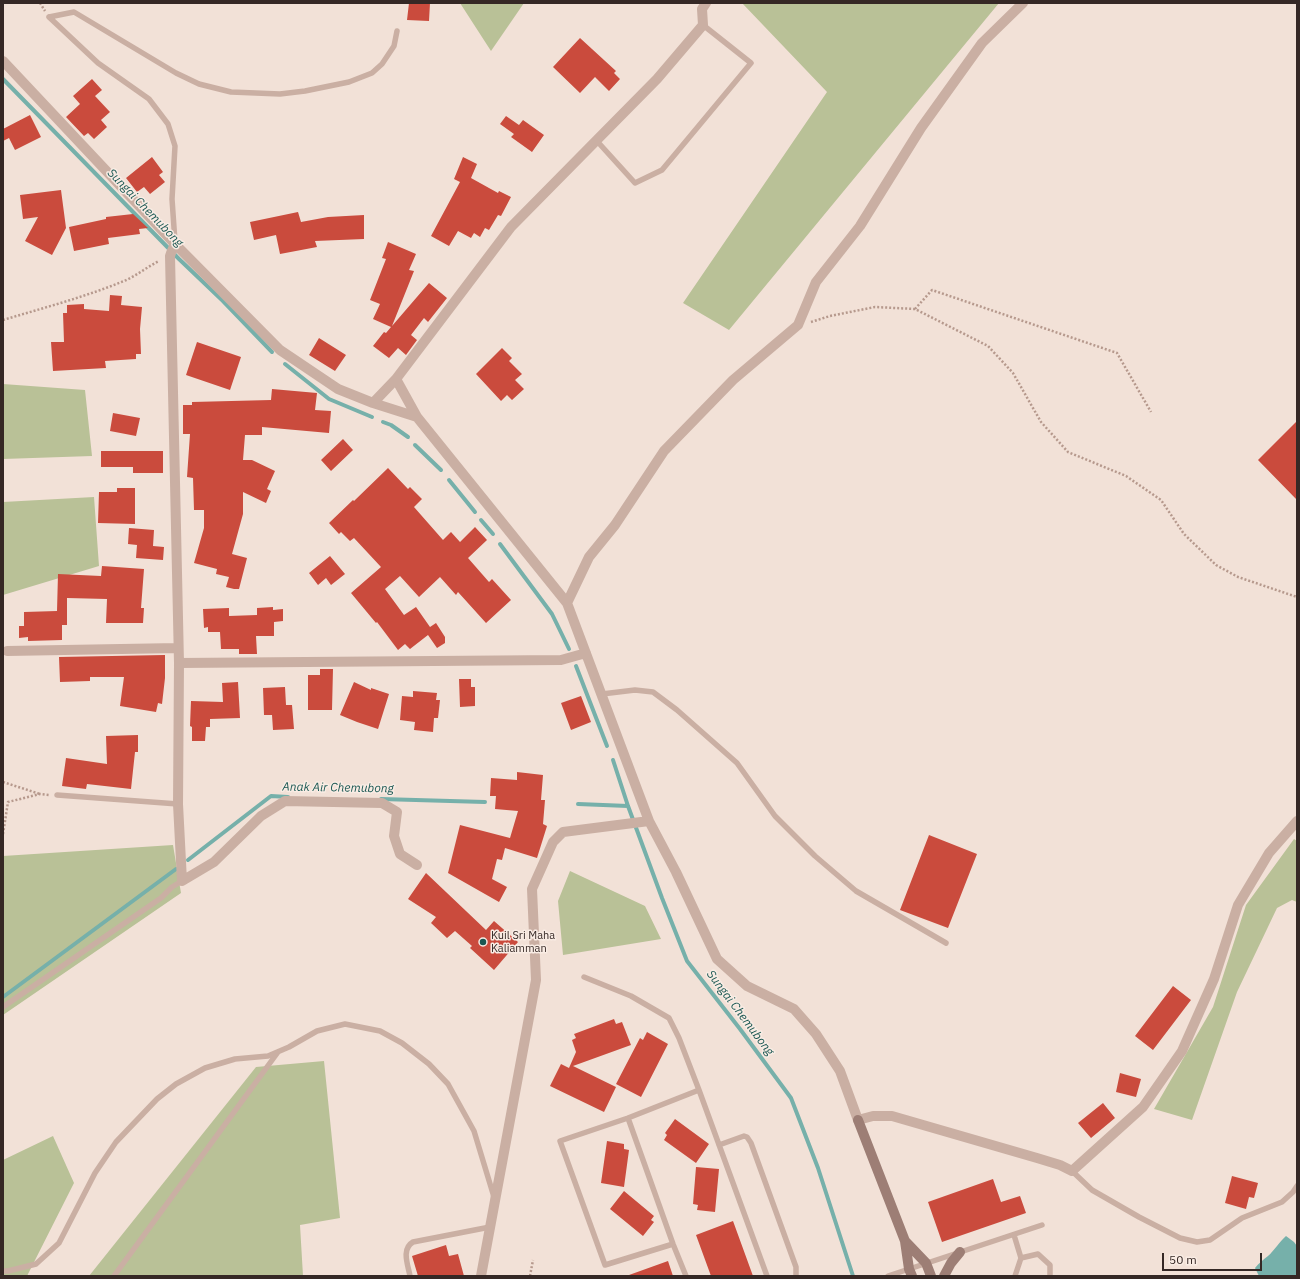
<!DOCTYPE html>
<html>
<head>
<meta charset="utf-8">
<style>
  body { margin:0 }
  #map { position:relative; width:1300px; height:1279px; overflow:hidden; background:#f2e1d7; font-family:"IBM Plex Sans",sans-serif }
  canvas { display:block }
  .frame { position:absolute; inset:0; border:4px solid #352825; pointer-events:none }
  .scale { position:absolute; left:1162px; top:1253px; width:100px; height:18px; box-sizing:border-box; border:2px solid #352825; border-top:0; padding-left:5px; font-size:12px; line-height:14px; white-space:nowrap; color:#352825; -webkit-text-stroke:3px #f9ece4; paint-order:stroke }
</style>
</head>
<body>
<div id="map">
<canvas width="1300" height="1279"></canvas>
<div class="frame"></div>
<div class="scale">50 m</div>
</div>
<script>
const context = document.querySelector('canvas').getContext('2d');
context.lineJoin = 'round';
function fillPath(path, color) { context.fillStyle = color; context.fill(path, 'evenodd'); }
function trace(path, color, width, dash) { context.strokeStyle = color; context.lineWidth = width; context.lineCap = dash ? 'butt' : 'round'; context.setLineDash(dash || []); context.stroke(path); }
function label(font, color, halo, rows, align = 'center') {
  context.font = font + ' "IBM Plex Sans",sans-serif'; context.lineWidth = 3; context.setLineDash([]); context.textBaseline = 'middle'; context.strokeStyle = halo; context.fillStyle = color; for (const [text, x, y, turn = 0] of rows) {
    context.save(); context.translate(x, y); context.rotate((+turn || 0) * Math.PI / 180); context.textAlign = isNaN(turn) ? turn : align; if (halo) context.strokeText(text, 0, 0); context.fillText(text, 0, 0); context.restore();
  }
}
const green = new Path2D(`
  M 460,3 L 524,3 L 491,51 Z
  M 742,3 L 999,3 L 729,330 L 683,303 L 827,92 Z
  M 3,384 L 85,390 L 92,456 L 3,459 Z
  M 94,497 L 99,566 L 3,595 L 3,502 Z
  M 1294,839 L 1297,841 L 1297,902 L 1292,900 L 1277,908 L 1237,992 L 1192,1120 L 1154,1109 L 1213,1007 L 1246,905 Z
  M 173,845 L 181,893 L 3,1015 L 3,856 Z
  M 570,871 L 645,906 L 661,939 L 563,955 L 558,901 Z
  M 324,1061 L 340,1218 L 300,1225 L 303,1276 L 89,1276 L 256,1067 Z
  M 53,1136 L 74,1183 L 27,1276 L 3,1276 L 3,1160 Z`);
const water = new Path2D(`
  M 1286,1236 L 1294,1242 L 1297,1246 L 1297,1276 L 1259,1276 L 1255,1268 C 1259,1263 1263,1260 1268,1256 C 1274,1251 1279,1242 1286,1236 Z`);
const stream = new Path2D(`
  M 3,79 L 179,259 L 223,301 L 272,352
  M 285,364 L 329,399 L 372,417
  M 383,422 L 391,425 L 408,437
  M 415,445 L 441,470
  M 449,480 L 475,512
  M 481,520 L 493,534
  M 500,544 L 552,614 L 569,649
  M 576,666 L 607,746
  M 613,760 L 628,806 L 662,898 L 687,961 L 740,1029 L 791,1098 L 818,1168 L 853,1276
  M 381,799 L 485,802
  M 578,804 L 628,806
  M 188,860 L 271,796 L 288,797
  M 3,997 L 176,869`);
const building = new Path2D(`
  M 409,3 L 430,3 L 429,21 L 407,20 Z
  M 580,38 L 616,71 L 614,73 L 620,79 L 609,91 L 595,77 L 580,93 L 553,67 Z
  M 92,79 L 102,90 L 95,96 L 110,112 L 101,120 L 107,127 L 94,139 L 88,133 L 84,136 L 66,117 L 80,104 L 73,96 Z
  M 30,115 L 41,137 L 15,150 L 9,138 L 3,141 L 3,129 Z
  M 506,116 L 519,125 L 523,120 L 544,135 L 532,152 L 511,137 L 514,134 L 500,124 Z
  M 152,157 L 163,172 L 159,175 L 165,182 L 150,194 L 144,187 L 137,192 L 126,178 Z
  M 463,157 L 477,164 L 471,178 L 498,193 L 499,191 L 511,197 L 501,216 L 498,215 L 489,230 L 485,228 L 480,237 L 474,233 L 471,238 L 458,231 L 449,246 L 431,236 L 460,182 L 454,179 Z
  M 61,190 L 66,228 L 52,255 L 25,241 L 38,217 L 23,219 L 20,195 Z
  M 298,212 L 301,222 L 328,217 L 364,215 L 364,239 L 315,241 L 317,247 L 280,254 L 276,235 L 254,240 L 250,222 Z
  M 133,214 L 148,228 L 139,229 L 140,234 L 108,238 L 109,244 L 74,251 L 69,227 L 106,219 L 106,217 Z
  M 388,242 L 416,254 L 409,270 L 414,271 L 392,326 L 429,283 L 447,298 L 428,322 L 424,318 L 411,335 L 417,340 L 406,355 L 398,348 L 389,358 L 373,346 L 384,332 L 386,333 L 391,327 L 373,319 L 380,304 L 370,300 L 386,259 L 382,258 Z
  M 110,295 L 122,296 L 121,305 L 142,307 L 140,329 L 141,354 L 136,354 L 136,359 L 105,361 L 106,368 L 53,371 L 51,342 L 64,342 L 63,313 L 67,313 L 67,305 L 84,304 L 84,309 L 109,311 Z
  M 319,338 L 346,355 L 335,371 L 309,355 Z
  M 197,342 L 241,357 L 230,390 L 186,375 Z
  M 502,348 L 512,358 L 509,361 L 522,374 L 515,380 L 524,389 L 512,400 L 507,395 L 501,401 L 476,374 Z
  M 272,389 L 317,393 L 315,410 L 331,411 L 329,433 L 262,427 L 262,435 L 245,435 L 243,460 L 252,460 L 275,471 L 267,489 L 271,491 L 266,503 L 243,492 L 243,514 L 232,554 L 247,558 L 239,589 L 234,589 L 226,587 L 229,577 L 216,574 L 217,569 L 194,563 L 204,528 L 204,510 L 194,510 L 193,478 L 187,477 L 190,434 L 183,434 L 183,405 L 192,405 L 192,402 L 271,400 Z
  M 113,413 L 140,418 L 136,436 L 110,431 Z
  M 1297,421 L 1297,500 L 1258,460 Z
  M 343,439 L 353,450 L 331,471 L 321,460 Z
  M 101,451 L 163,451 L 163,473 L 133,473 L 133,467 L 101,467 Z
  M 388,468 L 408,489 L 410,487 L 422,499 L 414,507 L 443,540 L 451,532 L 460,542 L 475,527 L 487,540 L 468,558 L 489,582 L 492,579 L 511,600 L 486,623 L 458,592 L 456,595 L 440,577 L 419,597 L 400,576 L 385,589 L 404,615 L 416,607 L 430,627 L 436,623 L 445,637 L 445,643 L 437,648 L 428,635 L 410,649 L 405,644 L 398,650 L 377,622 L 376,623 L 351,593 L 381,567 L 354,538 L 350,541 L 341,532 L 339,534 L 329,523 L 353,500 L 354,501 Z
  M 117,488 L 135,488 L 135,524 L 98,523 L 99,492 L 117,492 Z
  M 129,528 L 154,530 L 153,546 L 164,547 L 163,560 L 136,558 L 137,545 L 128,544 Z
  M 330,556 L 345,574 L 331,585 L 326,578 L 318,585 L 309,573 Z
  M 102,566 L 144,569 L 141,608 L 144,608 L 143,623 L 106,623 L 107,599 L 67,598 L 67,625 L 62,625 L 62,640 L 28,641 L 28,637 L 19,638 L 19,626 L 24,626 L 24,612 L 57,611 L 58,574 L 101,576 Z
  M 273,607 L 273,610 L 283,609 L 283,621 L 274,622 L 274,636 L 256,636 L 257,654 L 239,654 L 239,649 L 221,649 L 220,632 L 208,632 L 208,627 L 204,628 L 203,609 L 229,608 L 229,616 L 257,615 L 257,608 Z
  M 165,655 L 165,678 L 162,704 L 158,703 L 156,712 L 120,706 L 124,677 L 90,677 L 90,681 L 60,682 L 59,657 Z
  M 320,669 L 333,669 L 332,710 L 308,710 L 308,675 L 320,675 Z
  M 459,679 L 471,679 L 471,687 L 475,687 L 475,706 L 460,707 Z
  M 238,682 L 240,718 L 210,719 L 210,727 L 206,727 L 205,741 L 192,741 L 192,727 L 190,726 L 191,701 L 223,702 L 222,683 Z
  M 354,682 L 371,690 L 371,688 L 389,694 L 378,729 L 357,722 L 340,715 Z
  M 285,687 L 286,705 L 292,705 L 294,729 L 273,730 L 272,715 L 264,715 L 263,688 Z
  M 413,691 L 437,693 L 436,700 L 440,700 L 438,718 L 434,718 L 433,732 L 414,730 L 415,722 L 400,720 L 402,696 L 413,697 Z
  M 581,696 L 591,722 L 571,730 L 561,703 Z
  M 138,735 L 138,752 L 135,752 L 131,789 L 87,784 L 86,789 L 62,786 L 66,758 L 107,764 L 106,736 Z
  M 517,772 L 543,775 L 541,800 L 545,800 L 543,824 L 547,826 L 537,858 L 505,848 L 502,860 L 497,859 L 492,879 L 507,887 L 499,902 L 448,873 L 460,825 L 510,838 L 518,811 L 495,809 L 496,796 L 490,796 L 491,778 L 517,780 Z
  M 929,835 L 977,854 L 948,928 L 900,910 Z
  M 426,873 L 486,930 L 494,921 L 518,942 L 494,970 L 470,948 L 472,946 L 455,931 L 447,938 L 431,923 L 436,917 L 408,899 Z
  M 1173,986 L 1191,1000 L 1153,1050 L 1135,1036 Z
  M 614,1019 L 616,1024 L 622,1022 L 631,1045 L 573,1066 L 616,1087 L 604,1112 L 550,1086 L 561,1064 L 569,1068 L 576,1052 L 572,1040 L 576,1038 L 574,1034 Z
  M 647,1032 L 668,1044 L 641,1097 L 616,1084 L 640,1038 L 643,1040 Z
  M 1120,1073 L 1141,1079 L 1136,1097 L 1116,1092 Z
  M 1103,1103 L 1115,1118 L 1091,1138 L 1078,1123 Z
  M 675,1119 L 709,1144 L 696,1163 L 664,1140 L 667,1135 L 665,1133 Z
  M 607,1141 L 624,1144 L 624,1149 L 629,1150 L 624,1187 L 601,1183 Z
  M 696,1167 L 719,1169 L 715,1212 L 697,1210 L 698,1205 L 693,1204 Z
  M 1232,1176 L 1258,1183 L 1254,1198 L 1249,1197 L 1246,1209 L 1225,1203 Z
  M 993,1179 L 1001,1202 L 1020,1196 L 1026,1213 L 942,1242 L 928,1202 Z
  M 624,1191 L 654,1216 L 651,1220 L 654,1222 L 643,1236 L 610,1209 Z
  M 733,1221 L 753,1276 L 711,1276 L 696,1235 Z
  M 446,1245 L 449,1256 L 458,1254 L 464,1276 L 418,1276 L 412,1256 Z
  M 668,1261 L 673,1276 L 629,1276 L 629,1275 Z`);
const path = new Path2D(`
  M 40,3 L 45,11
  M 915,309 L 932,290 L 1117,353 L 1151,412
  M 3,320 C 43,308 85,297 124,281 C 136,276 147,267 159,261
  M 811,322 L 830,316 L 875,307 L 915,309 L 988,346 L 1013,373 L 1041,422 L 1068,452 L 1126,476 L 1161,500 L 1184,534 L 1216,565 L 1238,577 L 1297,597
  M 3,782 L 40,794
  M 3,834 L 8,802 L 40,794 L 49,795
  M 530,1276 L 533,1260`);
const lane = new Path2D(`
  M 49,17 L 74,12 L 176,73 L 199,84 L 231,92 L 280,94 L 305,91 L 349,82 L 372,73 L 382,64 L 394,46 L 397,31
  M 49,17 L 98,63 L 149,99 L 168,124 L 175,146 L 172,199 L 175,242
  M 596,140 L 635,183 L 662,170 L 751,63 L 703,25
  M 602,694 L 635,690 L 653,692 L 677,710 L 737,763 L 775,816 L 815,856 L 856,891 L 946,943
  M 57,795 L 178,804
  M 584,977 L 631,996 L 669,1018 L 679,1038 L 699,1090 L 767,1276
  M 3,1007 L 161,898 L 172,887 L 182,881
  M 628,1118 L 673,1244 L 686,1276
  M 719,1145 L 744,1136 L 747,1137 L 751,1143 L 796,1267 L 796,1276
  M 1072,1171 L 1092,1190 L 1139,1217 L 1180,1238 L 1197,1242 L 1210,1240 L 1242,1218 L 1282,1202 L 1293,1192 L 1297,1186
  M 1014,1235 L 1021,1258 L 1015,1276
  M 673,1244 L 605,1265 L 560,1141 L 628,1118 L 699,1090
  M 1021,1258 L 1038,1254 L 1050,1265 L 1050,1276
  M 3,1271 L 8,1271 L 36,1264 L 59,1243 L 95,1173 L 116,1142 L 157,1099 L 176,1084 L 205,1068 L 235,1059 L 268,1056 L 289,1047 L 317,1031 L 345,1024 L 380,1031 L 402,1043 L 429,1064 L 448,1084 L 474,1131 L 494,1197
  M 114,1276 L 278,1052
  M 410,1276 C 408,1265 401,1249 413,1242 L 490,1227
  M 888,1276 L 1042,1225`);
const street = new Path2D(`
  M 3,61 L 175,244 L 280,350 L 338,389 L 373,403 L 417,417 L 567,603 L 649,821 L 676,872 L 717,959 L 747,986 L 794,1009 L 816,1034 L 840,1071 L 858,1120 L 873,1116 L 892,1116 L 1037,1158 L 1060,1165 L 1072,1171 L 1143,1107 L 1182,1051 L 1214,979 L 1238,905 L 1269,853 L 1297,821
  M 175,244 L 171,253 L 170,256 L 179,663 L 178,804 L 182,881 L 214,862 L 261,816 L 285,801 L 382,803 L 397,812 L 394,836 L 400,854 L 417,865
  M 396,379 L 417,417
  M 373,403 L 396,379 L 511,227 L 657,79 L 703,25 L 702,9 L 706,3
  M 567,603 L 589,557 L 615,525 L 664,451 L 733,380 L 798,325 L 816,282 L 860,226 L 921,128 L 982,43 L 1023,3
  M 7,651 L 178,648
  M 179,663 L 561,660 L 586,653
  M 481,1276 L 536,980 L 532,889 L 553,842 L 563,832 L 649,821`);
const secondary = new Path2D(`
  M 858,1120 L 905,1241 L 909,1269 L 912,1276
  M 905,1241 L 926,1263 L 931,1276
  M 944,1276 L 951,1263 L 960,1252`);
const markers = [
  [483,942,4,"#1a5752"]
];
const poiNames = [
  ["Kuil Sri Maha",491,936],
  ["Kaliamman",491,949]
];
const waterNames = [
  ["Sungai Chemubong",145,208,46],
  ["Anak Air Chemubong",338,788,1],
  ["Sungai Chemubong",740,1013,53]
];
fillPath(green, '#b9c197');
fillPath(water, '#76b0aa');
trace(stream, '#76b0aa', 4);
fillPath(building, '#ca4b3d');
trace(path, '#b6998d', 2.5, [2, 2]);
trace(lane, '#caafa3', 5.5);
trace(street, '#caafa3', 10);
trace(secondary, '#9d7e75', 10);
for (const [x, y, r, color] of markers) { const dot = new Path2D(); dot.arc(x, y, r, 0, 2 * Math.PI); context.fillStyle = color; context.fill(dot); trace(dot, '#f9ece4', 1.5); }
label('11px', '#352825', '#f9ece4', poiNames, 'left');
label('italic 12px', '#1a5752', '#f9ece4', waterNames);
</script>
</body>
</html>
